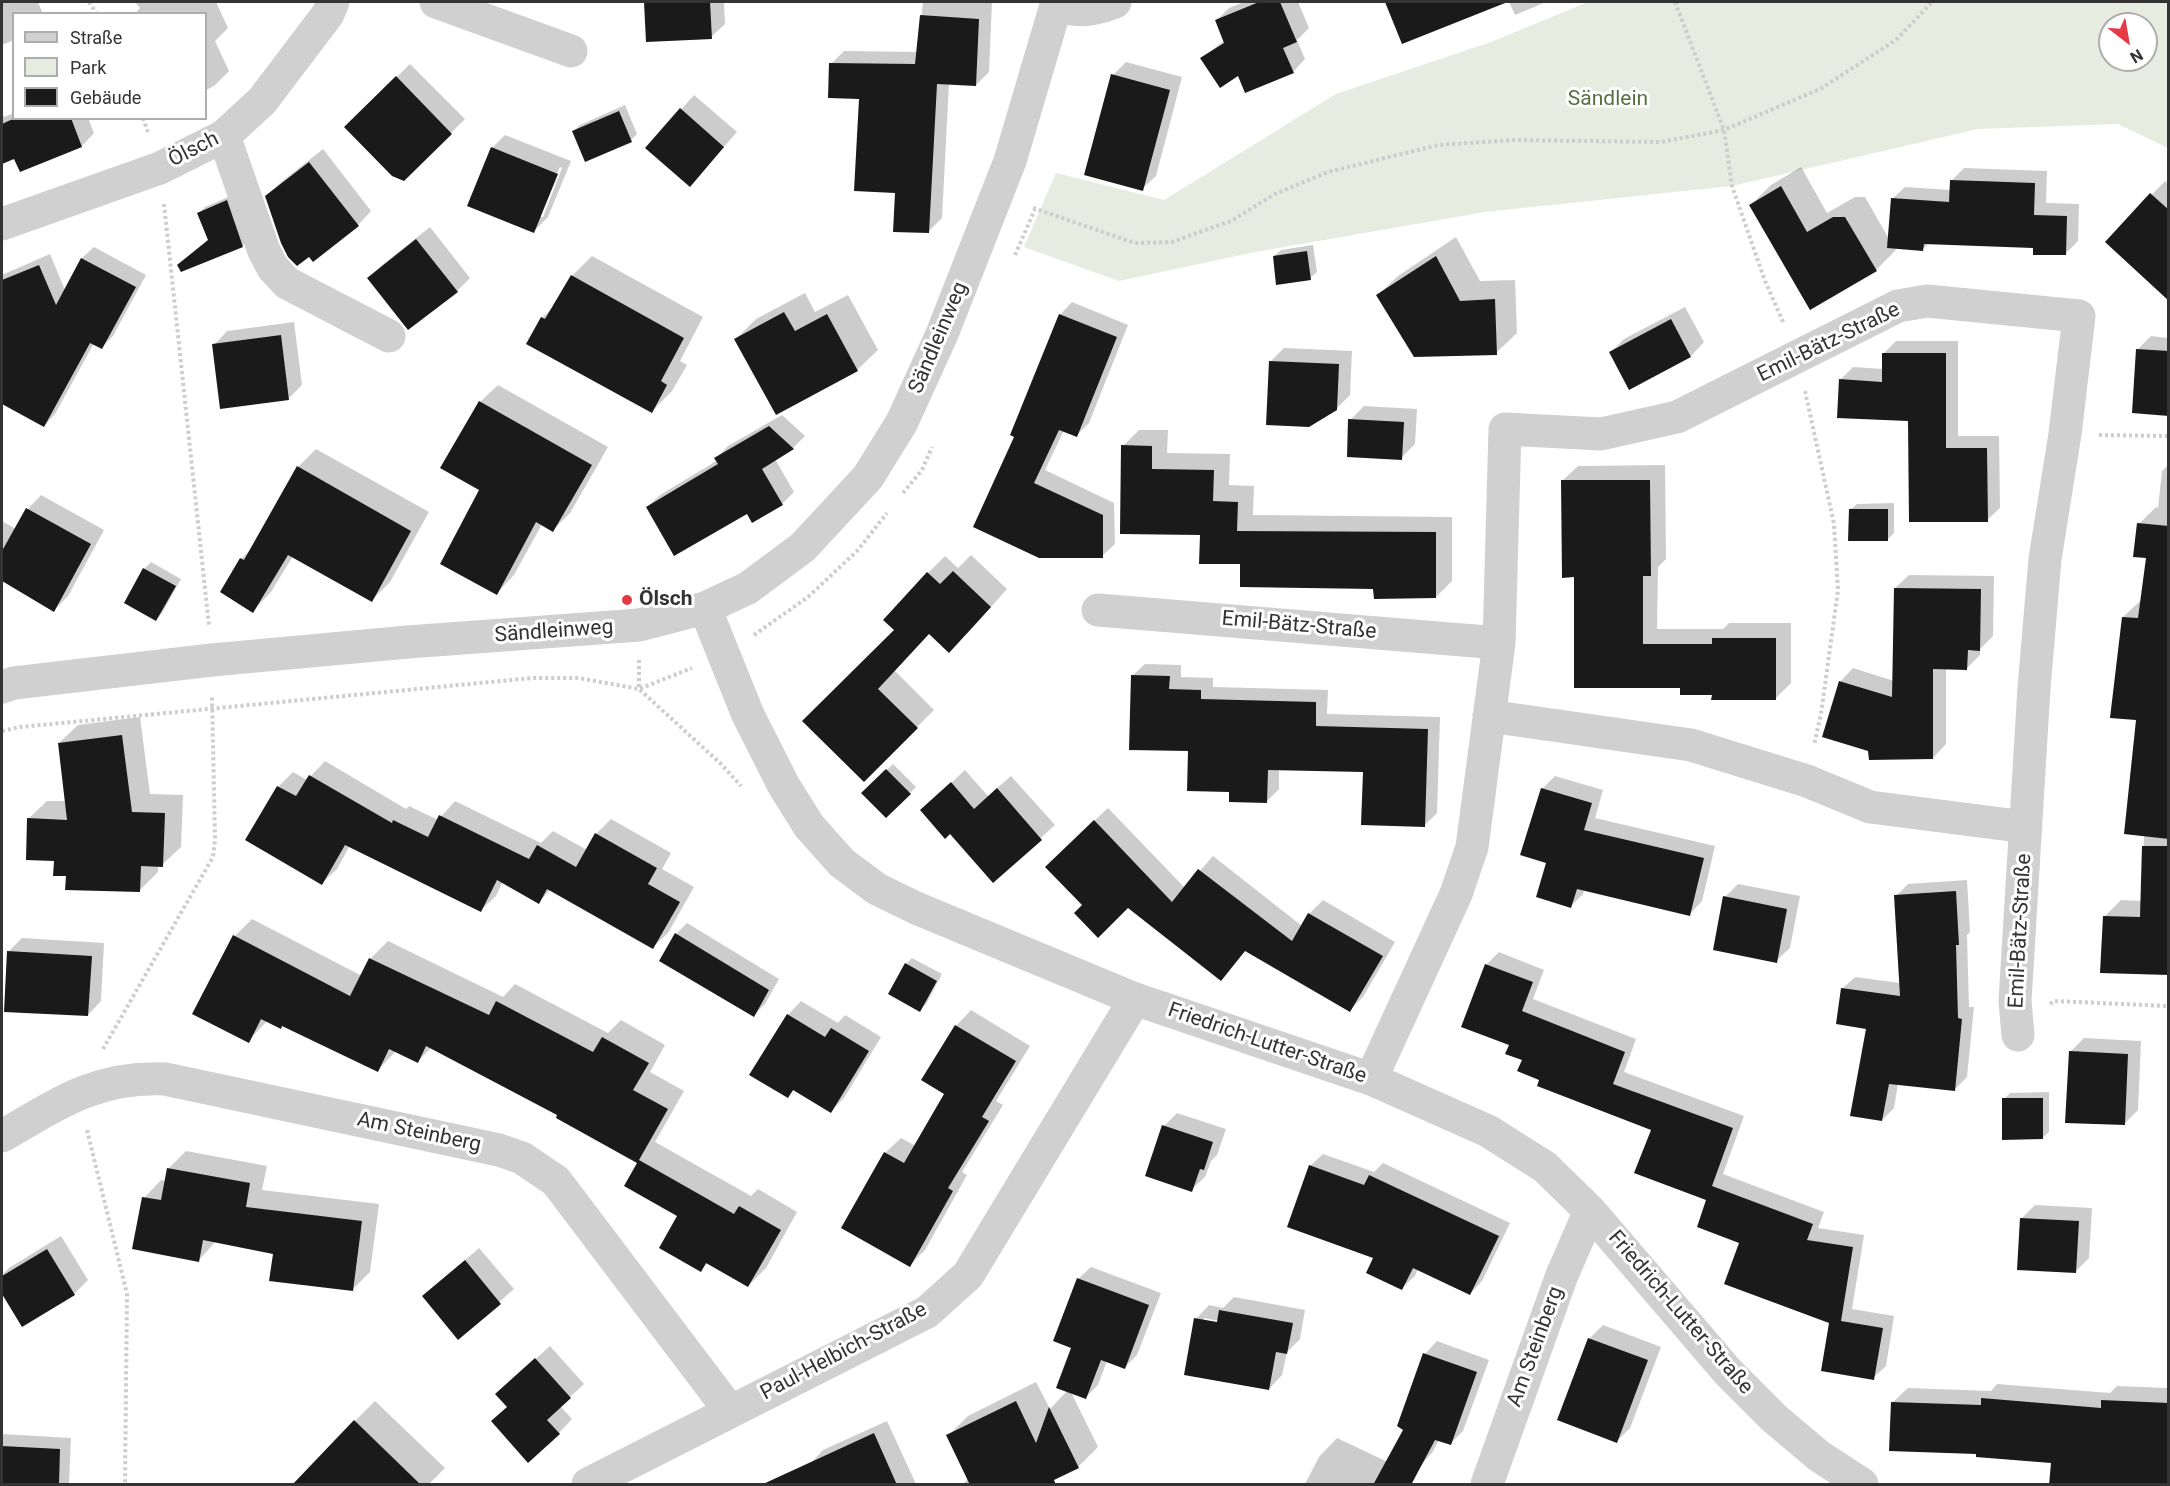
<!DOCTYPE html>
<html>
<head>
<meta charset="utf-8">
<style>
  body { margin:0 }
  #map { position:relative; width:2170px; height:1486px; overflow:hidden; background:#fff; font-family:Roboto,sans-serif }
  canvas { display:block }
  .frame { position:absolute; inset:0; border:3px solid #333; pointer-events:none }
  .legend { position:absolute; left:12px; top:12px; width:195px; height:108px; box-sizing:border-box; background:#fff; border:2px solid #adadad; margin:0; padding:8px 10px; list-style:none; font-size:18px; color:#333 }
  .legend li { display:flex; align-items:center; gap:12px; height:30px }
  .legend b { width:30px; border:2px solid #adadad }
  .north { position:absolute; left:2098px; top:12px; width:60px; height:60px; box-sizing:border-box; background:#fff; border:2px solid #adadad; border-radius:50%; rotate:149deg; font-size:16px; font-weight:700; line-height:24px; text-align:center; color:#333 }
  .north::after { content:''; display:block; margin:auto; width:21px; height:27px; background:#e63946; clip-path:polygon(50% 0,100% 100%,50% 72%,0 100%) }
</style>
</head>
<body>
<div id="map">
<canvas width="2170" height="1486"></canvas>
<div class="frame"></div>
<ul class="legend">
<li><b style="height:8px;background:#d0d0d0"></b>Straße</li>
<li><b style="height:16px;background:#e6ecdf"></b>Park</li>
<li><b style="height:16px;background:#1a1a1a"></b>Gebäude</li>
</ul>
<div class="north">N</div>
</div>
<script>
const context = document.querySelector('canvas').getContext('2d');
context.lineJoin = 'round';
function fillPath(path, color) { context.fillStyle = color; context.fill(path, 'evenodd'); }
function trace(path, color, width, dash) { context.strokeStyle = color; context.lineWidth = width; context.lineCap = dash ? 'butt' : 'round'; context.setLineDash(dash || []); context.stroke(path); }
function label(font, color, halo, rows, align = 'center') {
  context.font = font + ' Roboto,sans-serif'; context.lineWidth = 6; context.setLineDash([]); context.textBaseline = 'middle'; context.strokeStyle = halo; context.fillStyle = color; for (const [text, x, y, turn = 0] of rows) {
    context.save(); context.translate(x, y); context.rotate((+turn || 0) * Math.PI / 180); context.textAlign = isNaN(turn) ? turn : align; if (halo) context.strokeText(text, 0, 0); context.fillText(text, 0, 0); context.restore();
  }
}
const green = new Path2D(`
  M 1588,2 L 2168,2 L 2168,148 L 2118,124 L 1978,129 L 1732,186 L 1485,212 L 1255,252 L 1119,281 L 1024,247 L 1056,173 L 1164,200 L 1336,94 L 1491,42 ZM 2110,24 L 2146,24 L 2146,60 L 2110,60 Z`);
const shadow = new Path2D(`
  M 2,2 L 38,2 L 43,14 L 14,14 L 14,40 L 2,45 Z
  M 135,2 L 216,2 L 228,28 L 215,41 L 229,71 L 214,86 L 206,90 L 206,14 L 135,14 L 140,8 Z
  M 645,2 L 724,2 L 725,24 L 711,37 L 648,41 Z
  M 923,2 L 992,2 L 989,72 L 976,85 L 949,83 L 942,218 L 929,231 L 897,192 L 861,97 L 831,64 L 844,51 L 918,52 Z
  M 1244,2 L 1298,2 L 1309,28 L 1297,40 L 1305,59 L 1293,72 L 1239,74 L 1202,58 L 1225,40 L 1217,20 L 1229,8 Z
  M 1387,2 L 1506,2 L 1403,42 Z
  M 1509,2 L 1546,2 L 1515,15 Z
  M 1126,62 L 1182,77 L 1156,176 L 1142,189 L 1113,75 Z
  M 410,64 L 465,119 L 404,179 L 346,127 Z
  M 694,95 L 737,132 L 703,171 L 647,148 Z
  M 625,105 L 637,134 L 631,140 L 574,131 L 580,125 Z
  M 2,112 L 4,117 L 14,113 L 14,118 L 88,118 L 94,133 L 82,146 L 21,170 L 15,157 L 2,162 Z
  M 505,135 L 571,161 L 548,217 L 534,231 L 492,148 ZM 560,167 L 562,168 L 543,217 L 539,217 Z
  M 323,149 L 371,211 L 358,225 L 266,197 L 280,183 Z
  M 1801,167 L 1827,213 L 1855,197 L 1865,197 L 1889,239 L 1892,199 L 1905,187 L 1951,190 L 1952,180 L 1964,168 L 2047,171 L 2046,203 L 2079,204 L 2078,241 L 2065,254 L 2035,247 L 1929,243 L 1923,249 L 1894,247 L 1896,250 L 1876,270 L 1751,205 L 1771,185 Z
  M 2165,181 L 2168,184 L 2168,299 L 2107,242 Z
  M 233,195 L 248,240 L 242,246 L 179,265 L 209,240 L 199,213 L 205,207 Z
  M 430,227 L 470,278 L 457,291 L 369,278 L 382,265 Z
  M 1456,237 L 1480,281 L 1515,280 L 1517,333 L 1496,353 L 1377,296 L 1398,276 Z
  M 1313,245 L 1317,272 L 1310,278 L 1274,256 L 1281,250 Z
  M 94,247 L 146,275 L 113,336 L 102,347 L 94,343 L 55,414 L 44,426 L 2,403 L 2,365 L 13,344 L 2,349 L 2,275 L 50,254 L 65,290 L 82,258 Z
  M 592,256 L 703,317 L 680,361 L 687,365 L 672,391 L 652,411 L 542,318 L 555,305 L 572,276 Z
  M 805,293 L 815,312 L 848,295 L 878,350 L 857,370 L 777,413 L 736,339 L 756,319 Z
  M 1072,302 L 1128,325 L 1089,423 L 1077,435 L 1064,430 L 1045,470 L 1114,503 L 1115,544 L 1102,556 L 975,527 L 1016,436 L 1060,315 Z
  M 1685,307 L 1704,342 L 1691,356 L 1630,388 L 1611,352 L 1624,339 Z
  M 294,322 L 302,385 L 288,399 L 214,345 L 227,331 Z
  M 2151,336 L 2168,338 L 2168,414 L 2137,350 Z
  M 1896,341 L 1958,341 L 1958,436 L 1999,436 L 2000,508 L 1987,520 L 1910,420 L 1840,380 L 1853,367 L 1884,369 L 1884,353 Z
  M 1284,348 L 1352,351 L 1350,395 L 1336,409 L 1270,362 Z
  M 498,385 L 608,447 L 570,513 L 553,530 L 542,524 L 514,575 L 497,593 L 481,490 L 480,402 Z
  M 1364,406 L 1417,409 L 1415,444 L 1401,458 L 1350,420 Z
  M 782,415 L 805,436 L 793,448 L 775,459 L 794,492 L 782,504 L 748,512 L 647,507 L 660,495 L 718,460 L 716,458 L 728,446 Z
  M 1139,430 L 1168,430 L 1167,453 L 1230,454 L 1229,485 L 1254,486 L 1253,515 L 1452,517 L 1452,581 L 1436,597 L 1242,563 L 1201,533 L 1123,446 Z
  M 316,449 L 429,512 L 390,582 L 372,600 L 293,556 L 271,592 L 253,611 L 241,559 L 252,548 L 298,467 Z
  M 1665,465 L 1666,559 L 1658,567 L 1657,629 L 1723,629 L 1729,623 L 1791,623 L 1791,683 L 1775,699 L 1714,694 L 1681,686 L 1576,576 L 1562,481 L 1578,466 Z
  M 2168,465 L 2168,974 L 2104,917 L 2121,900 L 2142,901 L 2144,835 L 2138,719 L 2123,617 L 2140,601 L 2142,601 L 2147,557 L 2139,524 L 2156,507 L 2158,508 L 2162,471 Z
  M 41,495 L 104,530 L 68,596 L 54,610 L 2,580 L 2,521 L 16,529 L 28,509 Z
  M 1894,503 L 1894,533 L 1887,540 L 1850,510 L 1857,504 Z
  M 971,555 L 1007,589 L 967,634 L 929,633 L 894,670 L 934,710 L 864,780 L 804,721 L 896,630 L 928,573 L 945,556 L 958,568 Z
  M 151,562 L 181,579 L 162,613 L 156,619 L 144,569 Z
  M 1909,575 L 1994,576 L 1993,636 L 1980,649 L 1980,655 L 1967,668 L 1946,668 L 1946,744 L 1933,758 L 1870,750 L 1840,682 L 1853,668 L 1894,681 L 1895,588 Z
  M 1145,664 L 1181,665 L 1181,677 L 1213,678 L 1213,687 L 1328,690 L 1327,714 L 1440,717 L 1437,813 L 1425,825 L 1364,771 L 1279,769 L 1279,789 L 1266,802 L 1231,790 L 1190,750 L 1132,676 Z
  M 140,717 L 150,794 L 183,795 L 181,847 L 162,865 L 158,865 L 158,872 L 139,891 L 67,874 L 28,819 L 47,801 L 66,801 L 59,743 L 78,725 Z
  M 325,761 L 406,809 L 409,806 L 438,820 L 455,801 L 541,843 L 553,831 L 587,850 L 596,834 L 611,819 L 671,853 L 662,869 L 694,887 L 668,933 L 653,947 L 551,889 L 539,902 L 503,881 L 496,896 L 481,910 L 350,845 L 337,869 L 322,883 L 247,840 L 278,787 L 293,772 L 307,780 Z
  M 893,764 L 916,787 L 886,816 L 863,793 Z
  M 965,770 L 988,796 L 1011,776 L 1055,825 L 993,881 L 936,797 Z
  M 1555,776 L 1603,790 L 1595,818 L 1715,846 L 1702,901 L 1690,914 L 1584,890 L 1583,894 L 1571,906 L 1548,862 L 1542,789 Z
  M 1108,808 L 1185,888 L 1213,856 L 1302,926 L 1309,914 L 1323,900 L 1395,942 L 1363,997 L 1350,1010 L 1246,950 L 1221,979 L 1128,906 L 1084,905 L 1060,853 Z
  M 1967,880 L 1970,932 L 1967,935 L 1969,1007 L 1974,1007 L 1967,1077 L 1955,1089 L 1898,1084 L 1894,1108 L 1882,1120 L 1868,1027 L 1843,988 L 1855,977 L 1900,983 L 1896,896 L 1908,884 Z
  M 1738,884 L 1800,896 L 1790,948 L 1776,961 L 1725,897 Z
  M 252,919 L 362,976 L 370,959 L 388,941 L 503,997 L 515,984 L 608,1033 L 621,1020 L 665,1045 L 650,1072 L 684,1091 L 655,1142 L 751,1196 L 758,1189 L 797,1212 L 766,1268 L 748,1286 L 708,1263 L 701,1270 L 679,1215 L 639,1163 L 560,1115 L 432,1047 L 418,1061 L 396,1051 L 378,1070 L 283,1025 L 268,1020 L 248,1041 L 235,936 Z
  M 687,923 L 779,979 L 765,1004 L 754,1015 L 676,934 Z
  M 22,938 L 104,943 L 101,1001 L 88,1015 L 9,951 Z
  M 1499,952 L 1544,970 L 1533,999 L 1636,1039 L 1624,1072 L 1744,1116 L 1723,1174 L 1824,1212 L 1818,1228 L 1864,1235 L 1852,1309 L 1894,1316 L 1886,1366 L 1873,1378 L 1831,1322 L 1708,1199 L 1652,1130 L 1541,1079 L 1510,1044 L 1463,1026 L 1487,964 Z
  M 912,958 L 942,974 L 926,1004 L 919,1010 L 906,964 Z
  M 801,1001 L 838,1023 L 845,1015 L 881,1037 L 844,1098 L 831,1111 L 795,1089 L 788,1096 L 788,1015 Z
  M 971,1010 L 1030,1046 L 996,1101 L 1003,1105 L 962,1172 L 967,1175 L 925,1250 L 910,1265 L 885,1153 L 901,1138 L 916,1146 L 947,1094 L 956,1026 Z
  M 2084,1038 L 2141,1041 L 2138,1110 L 2124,1124 L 2070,1052 Z
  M 2049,1092 L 2049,1132 L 2042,1138 L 2004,1099 L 2010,1093 Z
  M 1177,1113 L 1226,1129 L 1217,1155 L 1211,1161 L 1205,1177 L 1191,1190 L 1164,1126 Z
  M 186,1151 L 267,1166 L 262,1190 L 379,1204 L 370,1272 L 352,1290 L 275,1253 L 216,1241 L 199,1260 L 144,1198 L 161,1180 L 166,1181 L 168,1169 Z
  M 1323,1154 L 1374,1172 L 1383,1163 L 1510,1223 L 1482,1281 L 1470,1294 L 1418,1269 L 1415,1276 L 1402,1288 L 1375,1257 L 1310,1166 Z
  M 2035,1205 L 2092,1208 L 2089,1258 L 2076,1271 L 2021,1219 Z
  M 61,1236 L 88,1280 L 74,1294 L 22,1325 L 2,1291 L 2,1275 L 9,1268 Z
  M 479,1248 L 514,1289 L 458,1338 L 424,1296 Z
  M 1091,1267 L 1161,1293 L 1137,1355 L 1125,1367 L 1107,1361 L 1098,1385 L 1086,1397 L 1071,1392 L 1098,1447 L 1078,1467 L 1042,1484 L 963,1484 L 969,1478 L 948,1436 L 968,1416 L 1036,1382 L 1050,1409 L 1068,1390 L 1078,1279 Z
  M 1234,1297 L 1305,1310 L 1300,1339 L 1287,1352 L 1282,1375 L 1269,1389 L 1196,1319 L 1209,1305 L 1223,1308 ZM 1204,1318 L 1224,1322 L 1224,1325 L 1204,1321 Z
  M 1603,1325 L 1661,1347 L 1630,1428 L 1617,1441 L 1589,1339 Z
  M 1437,1341 L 1489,1360 L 1463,1431 L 1450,1444 L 1439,1440 L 1432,1453 L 1420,1466 L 1405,1429 L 1425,1354 Z
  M 550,1346 L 584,1384 L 560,1406 L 572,1419 L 559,1433 L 508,1407 L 497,1394 Z
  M 1997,1384 L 2110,1393 L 2117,1386 L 2168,1388 L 2168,1484 L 2052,1462 L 1978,1453 L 1893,1402 L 1908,1388 L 1991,1391 Z
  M 375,1401 L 445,1468 L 429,1484 L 307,1484 L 355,1421 Z
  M 887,1421 L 916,1484 L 819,1484 L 810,1464 L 823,1450 Z
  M 2,1434 L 71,1438 L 69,1484 L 2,1484 Z
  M 1337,1438 L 1411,1473 L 1406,1484 L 1305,1484 L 1319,1457 Z`);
const building = new Path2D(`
  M 644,2 L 710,2 L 712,39 L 646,42 Z
  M 1259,2 L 1280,2 L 1297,42 L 1283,48 L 1294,73 L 1245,93 L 1238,76 L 1220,88 L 1200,58 L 1224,43 L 1215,20 Z
  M 1385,2 L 1505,2 L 1505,3 L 1402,44 Z
  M 920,15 L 979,19 L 976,86 L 937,84 L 929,233 L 893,232 L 895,193 L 854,191 L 859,99 L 828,98 L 829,63 L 915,64 Z
  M 1111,74 L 1170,90 L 1143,191 L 1084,175 Z
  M 396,76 L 452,134 L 404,181 L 392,176 L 344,127 Z
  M 680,108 L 724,147 L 690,187 L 645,148 Z
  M 619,111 L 632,142 L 585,162 L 572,131 Z
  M 15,118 L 71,118 L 82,147 L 20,172 L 14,159 L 2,164 L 2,124 Z
  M 491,147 L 558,174 L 534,233 L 467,206 Z
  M 309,162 L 359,226 L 313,262 L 309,257 L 297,266 L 288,257 L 281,243 L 265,196 Z
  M 1950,180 L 2035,183 L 2034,215 L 2067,216 L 2066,255 L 2033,255 L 2033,248 L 1924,244 L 1923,251 L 1887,248 L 1891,198 L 1949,202 Z
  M 1781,186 L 1807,232 L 1833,217 L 1845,217 L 1877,271 L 1810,310 L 1749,205 Z
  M 2150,193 L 2169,210 L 2169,301 L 2105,242 Z
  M 227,200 L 243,247 L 181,272 L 177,265 L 208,240 L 197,213 Z
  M 416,239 L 458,292 L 408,330 L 367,278 Z
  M 1307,251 L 1311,280 L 1276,285 L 1273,256 Z
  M 1436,256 L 1460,301 L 1495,299 L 1497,355 L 1414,357 L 1376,295 Z
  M 81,258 L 136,287 L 102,349 L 90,343 L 44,427 L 2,404 L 2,280 L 39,265 L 56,305 Z
  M 571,275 L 684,338 L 661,381 L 667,385 L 652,413 L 526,344 L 541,317 L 545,319 Z
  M 784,312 L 795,331 L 827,314 L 858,371 L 776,415 L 734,339 Z
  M 1059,314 L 1117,337 L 1077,437 L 1059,430 L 1034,483 L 1103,515 L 1103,558 L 1039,558 L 973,527 L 1014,437 L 1010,435 Z
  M 1671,319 L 1691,357 L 1629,390 L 1609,352 Z
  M 281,335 L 289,400 L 220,409 L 212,344 Z
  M 2136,349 L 2169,351 L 2169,416 L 2132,413 Z
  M 1882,353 L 1946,353 L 1946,448 L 1987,448 L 1988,522 L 1909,522 L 1908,421 L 1837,418 L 1839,379 L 1882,382 Z
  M 1269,361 L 1339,364 L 1337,410 L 1309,427 L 1266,425 Z
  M 479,401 L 592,465 L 553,532 L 536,522 L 497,595 L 440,564 L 479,490 L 440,468 Z
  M 1348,419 L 1404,422 L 1402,460 L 1347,457 Z
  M 769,426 L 794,449 L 762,469 L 783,505 L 752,523 L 747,514 L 674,556 L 646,507 L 718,464 L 714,458 Z
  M 1121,445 L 1152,446 L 1152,469 L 1214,470 L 1213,501 L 1238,502 L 1237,531 L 1436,532 L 1436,598 L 1374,599 L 1373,589 L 1240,587 L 1240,564 L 1199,564 L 1200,535 L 1120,534 Z
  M 297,466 L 411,531 L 372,602 L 288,555 L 253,613 L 220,592 L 240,558 L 244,560 Z
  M 1561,480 L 1650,480 L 1651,576 L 1643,576 L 1643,644 L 1712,644 L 1712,638 L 1776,638 L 1776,700 L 1711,700 L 1712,695 L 1680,695 L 1680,688 L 1574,688 L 1574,577 L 1562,578 Z
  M 26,508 L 91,544 L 54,612 L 2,581 L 2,551 Z
  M 1849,509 L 1888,509 L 1888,541 L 1848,541 Z
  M 2137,523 L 2169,526 L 2169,839 L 2124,834 L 2136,720 L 2110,718 L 2122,617 L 2138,618 L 2146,558 L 2133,557 Z
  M 143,568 L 176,586 L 156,621 L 124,603 Z
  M 953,571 L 991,607 L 949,653 L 929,634 L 878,689 L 918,728 L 864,782 L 802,721 L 894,630 L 883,620 L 927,572 L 940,584 Z
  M 1894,588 L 1981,589 L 1980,651 L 1968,650 L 1967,670 L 1933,669 L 1933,759 L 1869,760 L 1868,751 L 1822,737 L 1839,681 L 1892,697 Z
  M 1131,675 L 1170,676 L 1169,689 L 1201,690 L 1201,699 L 1316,702 L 1316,726 L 1428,729 L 1425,827 L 1361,825 L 1363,772 L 1268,770 L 1267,803 L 1229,802 L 1229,792 L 1187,791 L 1188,751 L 1129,750 Z
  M 122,735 L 132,812 L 165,813 L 163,867 L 141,866 L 140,892 L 65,890 L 66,876 L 53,876 L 54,861 L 26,860 L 27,818 L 67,820 L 58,743 Z
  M 886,769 L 911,794 L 886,818 L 861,793 Z
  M 309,775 L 392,823 L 393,820 L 428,837 L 439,815 L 529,859 L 537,845 L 576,867 L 595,833 L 657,868 L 648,884 L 680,902 L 653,949 L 547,889 L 539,904 L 497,880 L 481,912 L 345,845 L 322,885 L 245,840 L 277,786 L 296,796 Z
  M 951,782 L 974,809 L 997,788 L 1042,840 L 993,883 L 950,834 L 945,839 L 920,810 Z
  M 1541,788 L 1592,803 L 1584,830 L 1704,858 L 1690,916 L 1577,889 L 1571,908 L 1536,897 L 1546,863 L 1520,855 Z
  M 1094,820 L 1172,902 L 1198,869 L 1292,941 L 1308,913 L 1383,956 L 1350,1012 L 1245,951 L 1221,981 L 1128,908 L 1098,938 L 1074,913 L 1082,905 L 1045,867 Z
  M 2142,846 L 2169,846 L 2169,975 L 2100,973 L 2103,916 L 2140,917 Z
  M 1956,891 L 1959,945 L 1956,945 L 1958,1018 L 1962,1019 L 1955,1091 L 1889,1084 L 1882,1121 L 1850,1116 L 1866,1029 L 1836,1024 L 1841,988 L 1900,996 L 1894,895 Z
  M 1723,896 L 1787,909 L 1777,963 L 1713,950 Z
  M 675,933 L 769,990 L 754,1017 L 659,961 Z
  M 233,935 L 350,996 L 369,958 L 489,1015 L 496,1001 L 593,1052 L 602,1037 L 649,1063 L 633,1090 L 668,1109 L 639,1160 L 734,1214 L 739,1206 L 781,1230 L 748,1287 L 706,1263 L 701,1272 L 659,1248 L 677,1216 L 624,1186 L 637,1163 L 556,1118 L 557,1115 L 426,1046 L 418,1063 L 389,1049 L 378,1072 L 282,1026 L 281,1029 L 261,1019 L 249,1043 L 192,1014 Z
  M 7,951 L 92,956 L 88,1016 L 4,1012 Z
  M 905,963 L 937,981 L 920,1012 L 888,994 Z
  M 1485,964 L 1533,982 L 1522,1011 L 1625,1052 L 1613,1084 L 1733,1128 L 1712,1186 L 1813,1224 L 1807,1240 L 1853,1247 L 1841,1321 L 1883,1328 L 1874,1380 L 1821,1371 L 1829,1323 L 1724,1284 L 1739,1243 L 1697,1227 L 1706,1200 L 1634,1173 L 1651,1130 L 1537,1086 L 1539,1080 L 1517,1071 L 1522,1060 L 1505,1054 L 1509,1045 L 1461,1027 Z
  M 787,1014 L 825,1037 L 831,1028 L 869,1051 L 831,1113 L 793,1090 L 788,1098 L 749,1075 Z
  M 955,1025 L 1016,1061 L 982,1117 L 989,1121 L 948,1188 L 953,1191 L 910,1267 L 841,1228 L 884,1152 L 904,1163 L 944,1094 L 921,1080 Z
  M 2069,1051 L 2128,1054 L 2125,1125 L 2065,1123 Z
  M 2002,1098 L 2043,1098 L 2043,1139 L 2002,1140 Z
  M 1162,1125 L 1213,1142 L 1204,1170 L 1200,1169 L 1192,1192 L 1145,1176 Z
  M 1309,1165 L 1364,1185 L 1369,1175 L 1499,1236 L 1470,1295 L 1413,1268 L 1402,1290 L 1366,1273 L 1373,1258 L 1287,1227 Z
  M 167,1168 L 250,1183 L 246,1207 L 362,1221 L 353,1291 L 269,1281 L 273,1254 L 203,1240 L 199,1262 L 132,1249 L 142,1197 L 161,1200 Z
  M 2020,1218 L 2079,1221 L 2076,1273 L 2017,1270 Z
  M 47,1249 L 75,1295 L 22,1327 L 2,1294 L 2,1276 Z
  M 465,1260 L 501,1304 L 458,1340 L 422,1296 Z
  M 1077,1278 L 1149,1305 L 1125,1369 L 1101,1360 L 1086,1399 L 1056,1388 L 1071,1348 L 1053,1341 Z
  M 1219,1310 L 1293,1323 L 1287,1354 L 1276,1352 L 1269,1390 L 1184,1375 L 1194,1318 L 1217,1322 Z
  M 1588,1338 L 1648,1360 L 1617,1443 L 1557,1420 Z
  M 1423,1353 L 1477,1372 L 1451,1445 L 1435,1440 L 1411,1485 L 1373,1485 L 1403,1430 L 1397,1426 Z
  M 535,1358 L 571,1398 L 547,1420 L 560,1434 L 528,1463 L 491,1421 L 507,1407 L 495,1394 Z
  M 1981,1398 L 2101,1408 L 2101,1400 L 2169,1403 L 2169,1485 L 2049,1485 L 2051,1463 L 1976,1457 L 1976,1454 L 1889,1451 L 1891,1402 L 1981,1405 Z
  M 1016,1401 L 1036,1443 L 1049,1407 L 1079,1468 L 1054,1480 L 1056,1485 L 970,1485 L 946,1435 Z
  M 354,1420 L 421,1485 L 292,1485 Z
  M 874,1433 L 897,1485 L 761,1485 Z
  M 2,1446 L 60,1449 L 59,1485 L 2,1485 Z`);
const path = new Path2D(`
  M 89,2 L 97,14
  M 1675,2 L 1724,130 L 1732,186 L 1765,281 L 1784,324
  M 143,118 L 149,135
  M 164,204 L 209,626
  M 1033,208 L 1135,243 L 1172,242 L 1231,221 L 1275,194 L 1328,172 L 1438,145 L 1514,140 L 1661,142 L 1724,130 L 1820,89 L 1896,40 L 1932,2
  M 1015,255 L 1035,209
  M 1805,391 L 1834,524 L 1838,590 L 1821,714 L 1814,745
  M 2099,435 L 2168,436
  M 903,493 L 922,470 L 932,447
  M 754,635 L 808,597 L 858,550 L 887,513
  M 639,660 L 639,689 L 721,764 L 741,786
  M 2,731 L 20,727 L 532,678 L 579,678 L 639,689 L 692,668
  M 2050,1004 L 2054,1001 L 2168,1006
  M 103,1049 L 213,857 L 215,840 L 212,696
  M 87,1130 L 127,1294 L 125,1484`);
const minor = new Path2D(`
  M 436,2 L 571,51
  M 1056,6 C 1081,12 1091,11 1115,2
  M 224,136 L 264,251 L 273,268 L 287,283 L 389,336
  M 2,224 L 160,168 L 224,136 L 262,101 L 328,14 L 333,2
  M 705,608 L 748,715 L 784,786 L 809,826 L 842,863 L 877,889 L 916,908 L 1135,999 L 1371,1079 L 1488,1131 L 1545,1167 L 1590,1211 L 1728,1372 L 1774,1418 L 1819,1456 L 1862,1484
  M 1098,610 L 1499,643
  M 2,687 L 14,683 L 212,660 L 408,642 L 639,625 L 705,608 L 748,588 L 803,547 L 868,477 L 902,422 L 942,334 L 1010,161 L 1057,2
  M 1489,716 L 1691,745 L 1807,781 L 1870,807 L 2026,827
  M 1371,1079 L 1456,894 L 1472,847 L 1499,643 L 1505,429 L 1601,434 L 1677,417 L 1898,306 L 1927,301 L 2079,316 L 2065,434 L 2045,559 L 2034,688 L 2015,1001 L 2018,1035
  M 2,1136 C 58,1104 96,1076 165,1079 L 499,1150 L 522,1158 L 556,1181 L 730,1411
  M 588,1484 L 927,1312 L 968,1275 L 1135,999
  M 1487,1484 L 1562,1275 L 1590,1211`);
const markers = [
  [627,600,6,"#e63946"]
];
const parkNames = [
  ["Sändlein",1608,100]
];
const streetNames = [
  ["Ölsch",194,150,-27],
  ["Sändleinweg",939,338,-67],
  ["Emil-Bätz-Straße",1829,343,-26],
  ["Emil-Bätz-Straße",1299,626,5],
  ["Sändleinweg",554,632,-4],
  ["Emil-Bätz-Straße",2021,931,-87],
  ["Friedrich-Lutter-Straße",1267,1044,19],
  ["Am Steinberg",419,1133,12],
  ["Friedrich-Lutter-Straße",1680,1313,49],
  ["Am Steinberg",1536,1347,-70],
  ["Paul-Helbich-Straße",844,1352,-28]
];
const poiNames = [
  ["Ölsch",639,600]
];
fillPath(green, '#e6ecdf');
fillPath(shadow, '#0003');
fillPath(building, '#1a1a1a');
trace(path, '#cdcdcd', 4, [3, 3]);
trace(minor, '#d0d0d0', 33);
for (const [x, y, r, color] of markers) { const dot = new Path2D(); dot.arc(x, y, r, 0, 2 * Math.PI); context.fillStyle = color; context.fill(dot); trace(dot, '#fff', 2); }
label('21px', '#56703f', '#fff', parkNames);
label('21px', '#333', '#fff', streetNames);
label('bold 21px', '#333', '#fff', poiNames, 'left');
</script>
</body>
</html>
